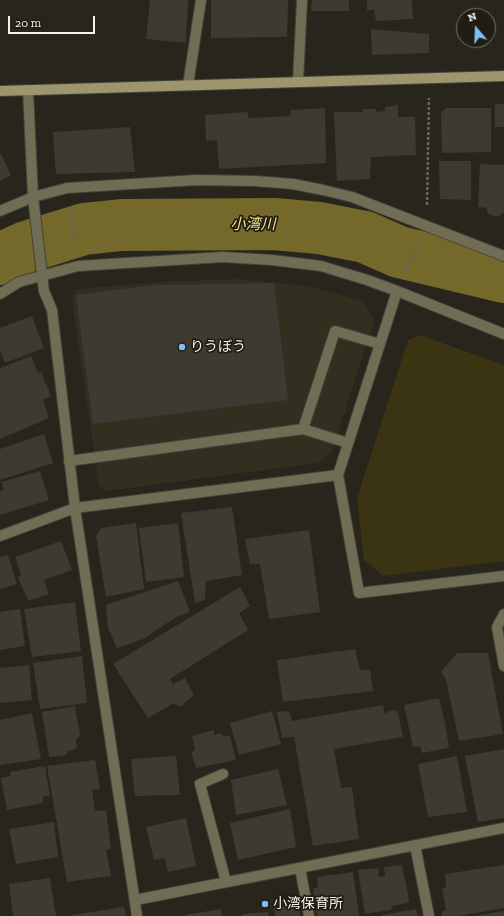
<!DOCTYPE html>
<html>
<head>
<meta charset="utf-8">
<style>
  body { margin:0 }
  #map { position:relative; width:504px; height:916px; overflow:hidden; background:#27251c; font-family:"Zilla Slab",serif }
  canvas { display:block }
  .north { position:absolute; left:456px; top:8px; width:40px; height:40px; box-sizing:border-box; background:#1e1c13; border:1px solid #737269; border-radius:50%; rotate:341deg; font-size:11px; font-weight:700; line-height:16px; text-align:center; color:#f3f2eb }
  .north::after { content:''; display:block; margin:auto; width:14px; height:18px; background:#7fbdf9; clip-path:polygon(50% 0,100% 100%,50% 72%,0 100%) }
  .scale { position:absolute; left:8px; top:16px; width:87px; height:18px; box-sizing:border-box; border:2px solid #f3f2eb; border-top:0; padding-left:5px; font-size:12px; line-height:14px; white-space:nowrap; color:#f3f2eb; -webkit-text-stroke:3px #1e1c13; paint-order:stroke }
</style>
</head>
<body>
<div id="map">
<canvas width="504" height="916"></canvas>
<div class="north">N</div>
<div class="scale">20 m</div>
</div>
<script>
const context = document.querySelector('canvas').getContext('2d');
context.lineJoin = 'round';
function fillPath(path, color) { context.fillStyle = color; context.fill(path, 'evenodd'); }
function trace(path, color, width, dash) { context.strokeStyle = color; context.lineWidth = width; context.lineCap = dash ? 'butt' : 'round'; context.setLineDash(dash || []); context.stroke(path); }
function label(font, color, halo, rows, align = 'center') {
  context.font = font + ' "Zilla Slab","Noto Sans JP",serif'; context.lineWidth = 3.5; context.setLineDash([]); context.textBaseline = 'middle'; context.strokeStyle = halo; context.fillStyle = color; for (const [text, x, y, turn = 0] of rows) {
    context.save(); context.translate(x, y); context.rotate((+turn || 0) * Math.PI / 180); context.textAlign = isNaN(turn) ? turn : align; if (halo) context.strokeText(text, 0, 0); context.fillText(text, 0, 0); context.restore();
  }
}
const built = new Path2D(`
  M 237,279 L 308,286 L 363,301 L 374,320 L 332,452 L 318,463 L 106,491 L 99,486 L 72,299 L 77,289 L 159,282 Z`);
const green = new Path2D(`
  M 420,335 L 504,365 L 504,561 L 383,576 L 364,560 L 357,498 L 408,340 Z`);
const river = new Path2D(`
  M 0,259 L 26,247 L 84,229 L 121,225 L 274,224 L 319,228 L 365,237 L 399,252 L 504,277`);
const building = new Path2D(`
  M 150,0 L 188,0 L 186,43 L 146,39 Z
  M 211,0 L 288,0 L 287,37 L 211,38 Z
  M 312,0 L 349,0 L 349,11 L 311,11 Z
  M 367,0 L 412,0 L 413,19 L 376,21 L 374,10 L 367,10 Z
  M 371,29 L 429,34 L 429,53 L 372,55 Z
  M 495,104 L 504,104 L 504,127 L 495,127 Z
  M 398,105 L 398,117 L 415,117 L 416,155 L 371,157 L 370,179 L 337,181 L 334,112 L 363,112 L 363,109 L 376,109 L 376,112 L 385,111 L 385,107 Z
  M 325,108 L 326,163 L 219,169 L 217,140 L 206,141 L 205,115 L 247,112 L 249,118 L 290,116 L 291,110 Z
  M 446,108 L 491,108 L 491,152 L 442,153 L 441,113 Z
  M 130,127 L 135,172 L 56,174 L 53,132 Z
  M 0,152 L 11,175 L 0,181 Z
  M 439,161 L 471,161 L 471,200 L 440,199 Z
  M 480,164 L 504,165 L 504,213 L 499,216 L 493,216 L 487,213 L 487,208 L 478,207 Z
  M 274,283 L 288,400 L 93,424 L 76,295 L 155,285 Z
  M 32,316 L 44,348 L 5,363 L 0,350 L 0,328 Z
  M 31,356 L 38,373 L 41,372 L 51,396 L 43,400 L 49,418 L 0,439 L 0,368 Z
  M 44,434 L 53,463 L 0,480 L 0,449 Z
  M 40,471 L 49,500 L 0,515 L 0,491 L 4,489 L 1,482 Z
  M 232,507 L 242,575 L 206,581 L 205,600 L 195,603 L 181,513 Z
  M 136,523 L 144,589 L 106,597 L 96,536 L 101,528 Z
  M 178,523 L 184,577 L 146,582 L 139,528 Z
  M 309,530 L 320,612 L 269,619 L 260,564 L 250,564 L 245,539 Z
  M 61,541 L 72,570 L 44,580 L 49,594 L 28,601 L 18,578 L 21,574 L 15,557 Z
  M 8,555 L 17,584 L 0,589 L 0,557 Z
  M 178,581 L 190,612 L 176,617 L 143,639 L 117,648 L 108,628 L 106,605 Z
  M 240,587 L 250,606 L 239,613 L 248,630 L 170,679 L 173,684 L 185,678 L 194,695 L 180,707 L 174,703 L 148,718 L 113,664 Z
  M 75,602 L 81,651 L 32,657 L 24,609 Z
  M 20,609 L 25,646 L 0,650 L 0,612 Z
  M 355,649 L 360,670 L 370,670 L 373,691 L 283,702 L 277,660 Z
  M 457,653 L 488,653 L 503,734 L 459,741 L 446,680 L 441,672 Z
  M 82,656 L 87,703 L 40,709 L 33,663 Z
  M 29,665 L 32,700 L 0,703 L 0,668 Z
  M 439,698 L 445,723 L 449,748 L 422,753 L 420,746 L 413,747 L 404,705 Z
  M 383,705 L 385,715 L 388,712 L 393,710 L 398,712 L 403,737 L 334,749 L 341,788 L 352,787 L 359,839 L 313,846 L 294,737 L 282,738 L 277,712 L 289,711 L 292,721 Z
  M 75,706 L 80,735 L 76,740 L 77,747 L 74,750 L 67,751 L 67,755 L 49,757 L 42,712 Z
  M 272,711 L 281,744 L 239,755 L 230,723 Z
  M 32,713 L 41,759 L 0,765 L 0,720 Z
  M 214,730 L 214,735 L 222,733 L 223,737 L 230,735 L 236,760 L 196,768 L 191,752 L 195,750 L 192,736 Z
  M 504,749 L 504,818 L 478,822 L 465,756 Z
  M 176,756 L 180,795 L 135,796 L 131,759 Z
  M 457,756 L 467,812 L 428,817 L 418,764 Z
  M 95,760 L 100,789 L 92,790 L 95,811 L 106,810 L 111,849 L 106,850 L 111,876 L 67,882 L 47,766 Z
  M 45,766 L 50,796 L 43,796 L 43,803 L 7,810 L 1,778 L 10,776 L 10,772 Z
  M 278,769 L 287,805 L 236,815 L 231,780 Z
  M 290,809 L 296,847 L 238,860 L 230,823 Z
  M 186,818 L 196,866 L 168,872 L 165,858 L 154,860 L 146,827 Z
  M 54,822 L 58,857 L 16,864 L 9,829 Z
  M 402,865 L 409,900 L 408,903 L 392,906 L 391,910 L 365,914 L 358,870 L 378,868 L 379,877 L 385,876 L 384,867 Z
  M 504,865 L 504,908 L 459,916 L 442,916 L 442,912 L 446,910 L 442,888 L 446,887 L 445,874 Z
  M 353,872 L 359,916 L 317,916 L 313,888 L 318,887 L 317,877 Z
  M 50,878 L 56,916 L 13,916 L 9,884 Z
  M 299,904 L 300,916 L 275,916 L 274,907 Z
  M 124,907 L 126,916 L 72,916 L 72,915 Z
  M 221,909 L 222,916 L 185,916 L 185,915 Z
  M 416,909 L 418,916 L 382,916 L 382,915 Z
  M 504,911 L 504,916 L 479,916 L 479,915 Z
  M 268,912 L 269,916 L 242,916 L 242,914 Z`);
const path = new Path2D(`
  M 427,205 L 429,98
  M 71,207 L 75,246
  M 405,272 L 418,244`);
const lane = new Path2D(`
  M 303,429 L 335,331 L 380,344
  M 69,461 L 303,429 L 348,443`);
const street = new Path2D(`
  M 298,82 L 302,0
  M 188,85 L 201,0
  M 28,90 L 33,197 L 42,275 L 44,291 L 52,310 L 75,508 L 137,916
  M 0,211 L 33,197 L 67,188 L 197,180 L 255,181 L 293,184 L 323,190 L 352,197 L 504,256
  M 397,291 L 338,475 L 359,593 L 504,576
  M 0,294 L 19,282 L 78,266 L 223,257 L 272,260 L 321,266 L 367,280 L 397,291 L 504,334
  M 0,536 L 75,508 L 338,475
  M 504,614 L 497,627 L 504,666
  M 223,774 L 200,784 L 226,882
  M 415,845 L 429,916
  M 300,868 L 309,916
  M 135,900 L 504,828`);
const secondary = new Path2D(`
  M 0,91 L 504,76`);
const markers = [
  [182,347,4,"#7fbdf9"],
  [265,904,4,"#7fbdf9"]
];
const poiNames = [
  ["りうぼう",190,347],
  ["小湾保育所",273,904]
];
const waterNames = [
  ["小湾川",253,225]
];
fillPath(built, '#322f20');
fillPath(green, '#3a3412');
trace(river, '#74682b', 52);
fillPath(building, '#3d3b31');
trace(lane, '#444239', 12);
trace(street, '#444239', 12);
trace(secondary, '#444239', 12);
trace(path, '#67655d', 2.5, [3, 2]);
trace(lane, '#716c54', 10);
trace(street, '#716c54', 10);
trace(secondary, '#9c956d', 10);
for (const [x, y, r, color] of markers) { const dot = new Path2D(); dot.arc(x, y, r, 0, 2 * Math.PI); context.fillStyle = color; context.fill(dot); trace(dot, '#1e1c13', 1.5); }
label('14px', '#f3f2eb', '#1e1c13', poiNames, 'left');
label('italic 15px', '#f6e48b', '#1e1c13', waterNames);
</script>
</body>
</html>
